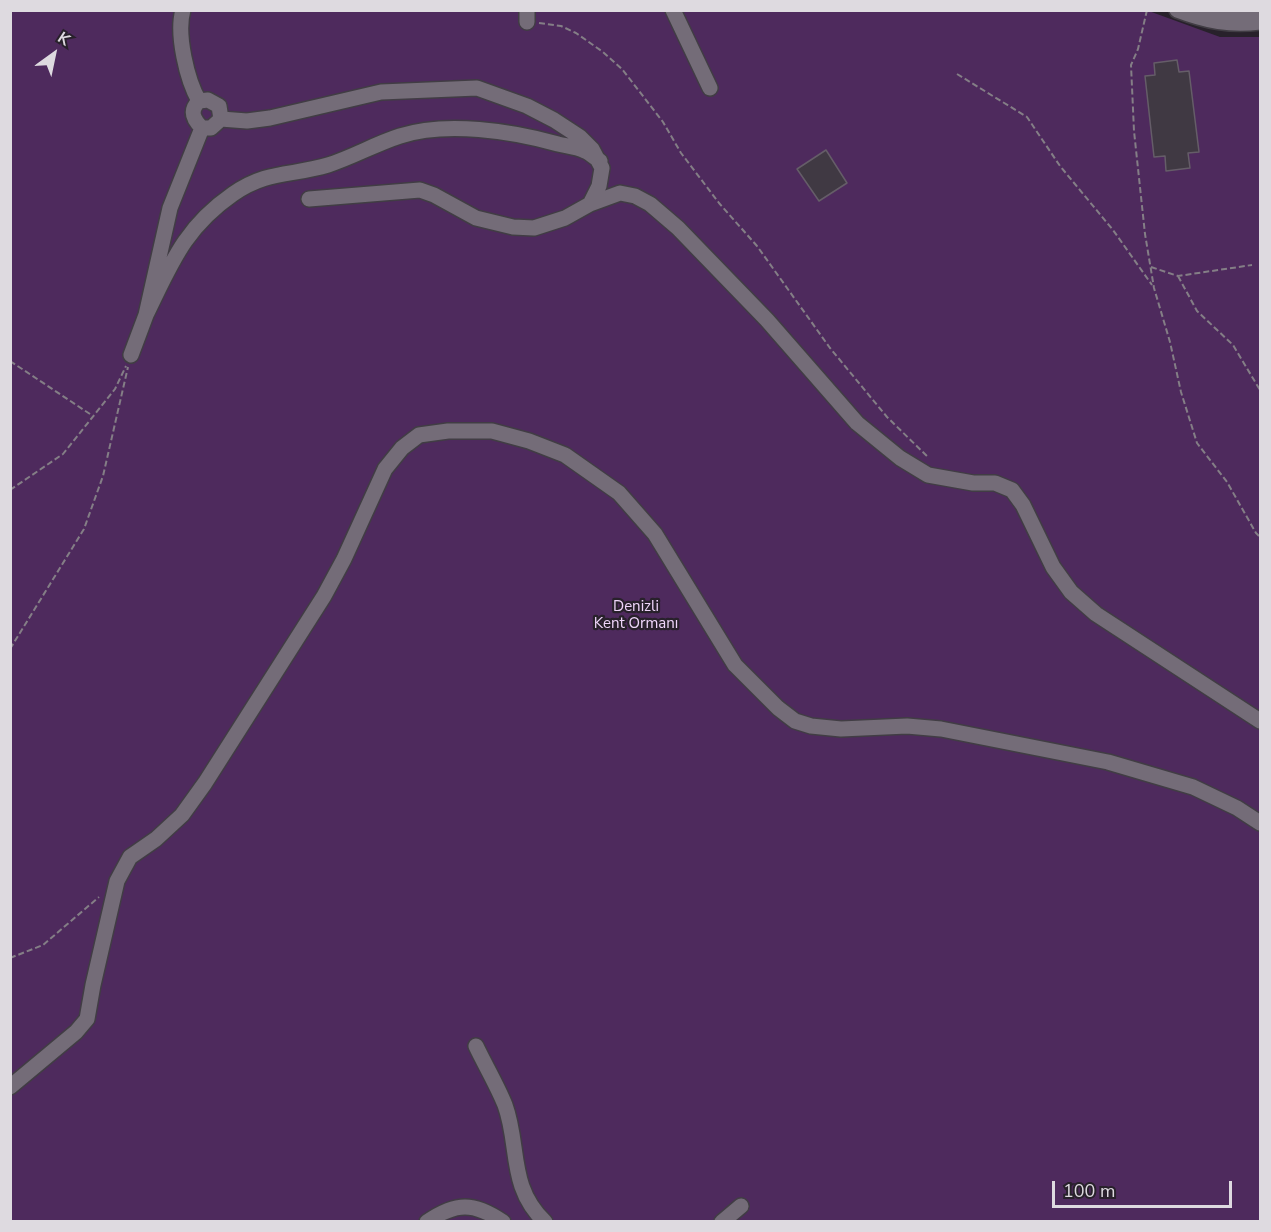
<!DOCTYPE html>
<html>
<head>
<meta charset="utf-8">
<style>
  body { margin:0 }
  #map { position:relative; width:1271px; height:1232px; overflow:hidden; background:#28212b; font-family:"Nunito Sans",sans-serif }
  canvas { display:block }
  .frame { position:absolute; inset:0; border:12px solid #dedae0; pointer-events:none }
  .north { position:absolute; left:24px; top:24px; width:60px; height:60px; -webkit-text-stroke:4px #28212b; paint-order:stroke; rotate:33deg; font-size:16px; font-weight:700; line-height:24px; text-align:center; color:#dedae0 }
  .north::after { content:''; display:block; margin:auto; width:21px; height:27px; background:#dedae0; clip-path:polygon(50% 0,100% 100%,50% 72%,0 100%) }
  .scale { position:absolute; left:1052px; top:1181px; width:180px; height:27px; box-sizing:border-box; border:3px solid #dedae0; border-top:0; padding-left:8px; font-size:18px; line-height:21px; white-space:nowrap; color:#dedae0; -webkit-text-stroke:4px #28212b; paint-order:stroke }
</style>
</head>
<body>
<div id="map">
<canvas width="1271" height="1232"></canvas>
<div class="frame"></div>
<div class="north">K</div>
<div class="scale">100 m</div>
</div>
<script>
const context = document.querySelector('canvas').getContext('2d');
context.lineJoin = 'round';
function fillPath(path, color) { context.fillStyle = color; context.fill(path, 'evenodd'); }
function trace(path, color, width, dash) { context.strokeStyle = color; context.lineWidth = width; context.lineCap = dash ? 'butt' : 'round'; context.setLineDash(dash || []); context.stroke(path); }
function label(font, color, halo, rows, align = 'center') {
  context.font = font + ' "Nunito Sans",sans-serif'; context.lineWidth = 4.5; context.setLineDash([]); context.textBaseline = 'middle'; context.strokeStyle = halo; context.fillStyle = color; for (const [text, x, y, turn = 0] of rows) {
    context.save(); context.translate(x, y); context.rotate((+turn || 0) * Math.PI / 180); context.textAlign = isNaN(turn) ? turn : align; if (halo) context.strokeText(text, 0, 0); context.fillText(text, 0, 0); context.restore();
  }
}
const green = new Path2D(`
  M 1146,10 L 1220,37 L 1260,37 L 1260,1221 L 11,1221 L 10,11 Z`);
const building = new Path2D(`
  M 1177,60 L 1179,72 L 1189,71 L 1199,152 L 1188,153 L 1190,168 L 1166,171 L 1165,156 L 1154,157 L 1145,76 L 1155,75 L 1154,63 Z
  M 826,150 L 847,183 L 819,201 L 797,169 Z`);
const path = new Path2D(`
  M 1147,10 L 1138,49 L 1131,65 L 1134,131 L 1145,234 L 1154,288 L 1170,342 L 1181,392 L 1197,443 L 1227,482 L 1256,533 L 1260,537
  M 539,23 L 561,26 L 576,33 L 603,52 L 622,69 L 663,122 L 681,153 L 719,203 L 757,246 L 830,348 L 887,417 L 929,458
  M 957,74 L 1027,117 L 1060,166 L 1113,230 L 1152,285
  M 1151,267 L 1178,276 L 1252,265
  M 1178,276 L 1197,311 L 1233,345 L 1260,390
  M 10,361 L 93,416
  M 10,490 L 63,454 L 115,389 L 126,366
  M 10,649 L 84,529 L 103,476 L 128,367
  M 10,958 L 43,945 L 99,897`);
const minor = new Path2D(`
  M 183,10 C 176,34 187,80 199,101 C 189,111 193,119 202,128
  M 527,10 L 527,22
  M 673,10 L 710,88
  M 1177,10 C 1206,21 1231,26 1260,22
  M 1213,10 L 1220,13 L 1254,10
  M 199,101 L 208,100 L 219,106 L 221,119 L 247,121 L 270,118 L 381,92 L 477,88 L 527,106 L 554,120 L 580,137 L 592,149 L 602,168 L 599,186 L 590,204
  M 309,199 L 420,190 L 434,195 L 476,218 L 513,227 L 534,228 L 565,218 L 590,204 L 620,193 L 635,196 L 650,204 L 678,228 L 767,320 L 857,423 L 900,458 L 928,475 L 973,483 L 995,483 L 1012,490 L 1023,505 L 1053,567 L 1071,592 L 1096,614 L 1260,721
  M 146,315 C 171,264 184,228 233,194 C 267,170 292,176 328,165 C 353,157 375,144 400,136 C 446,121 512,131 558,144 C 566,146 577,147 585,151 C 590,153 595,158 600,161
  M 131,355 L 146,315 L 170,208 L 202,128 L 211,128 L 221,119
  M 476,1046 C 485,1065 497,1085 505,1105 C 520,1146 508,1187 545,1222
  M 10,1087 L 76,1032 L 87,1019 L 93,985 L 117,881 L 130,857 L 156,839 L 182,815 L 205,783 L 324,596 L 344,559 L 385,469 L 402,448 L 419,435 L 448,431 L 492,431 L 529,441 L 565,455 L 619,493 L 655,534 L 735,665 L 778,708 L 795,721 L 811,726 L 841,729 L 907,726 L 941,729 L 1108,762 L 1193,787 L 1237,808 L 1260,823
  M 427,1222 C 456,1202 474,1202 503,1222
  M 722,1222 L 741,1206`);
const parkNames = [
  ["Denizli",636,607],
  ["Kent Ormanı",636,624]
];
fillPath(green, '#4e2a5d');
fillPath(building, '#403943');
trace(building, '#655d68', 1.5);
trace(minor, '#413d44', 18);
trace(path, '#847e86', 2, [6, 3]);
trace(minor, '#746c78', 15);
label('15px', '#efd5fa', '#28212b', parkNames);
</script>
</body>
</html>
